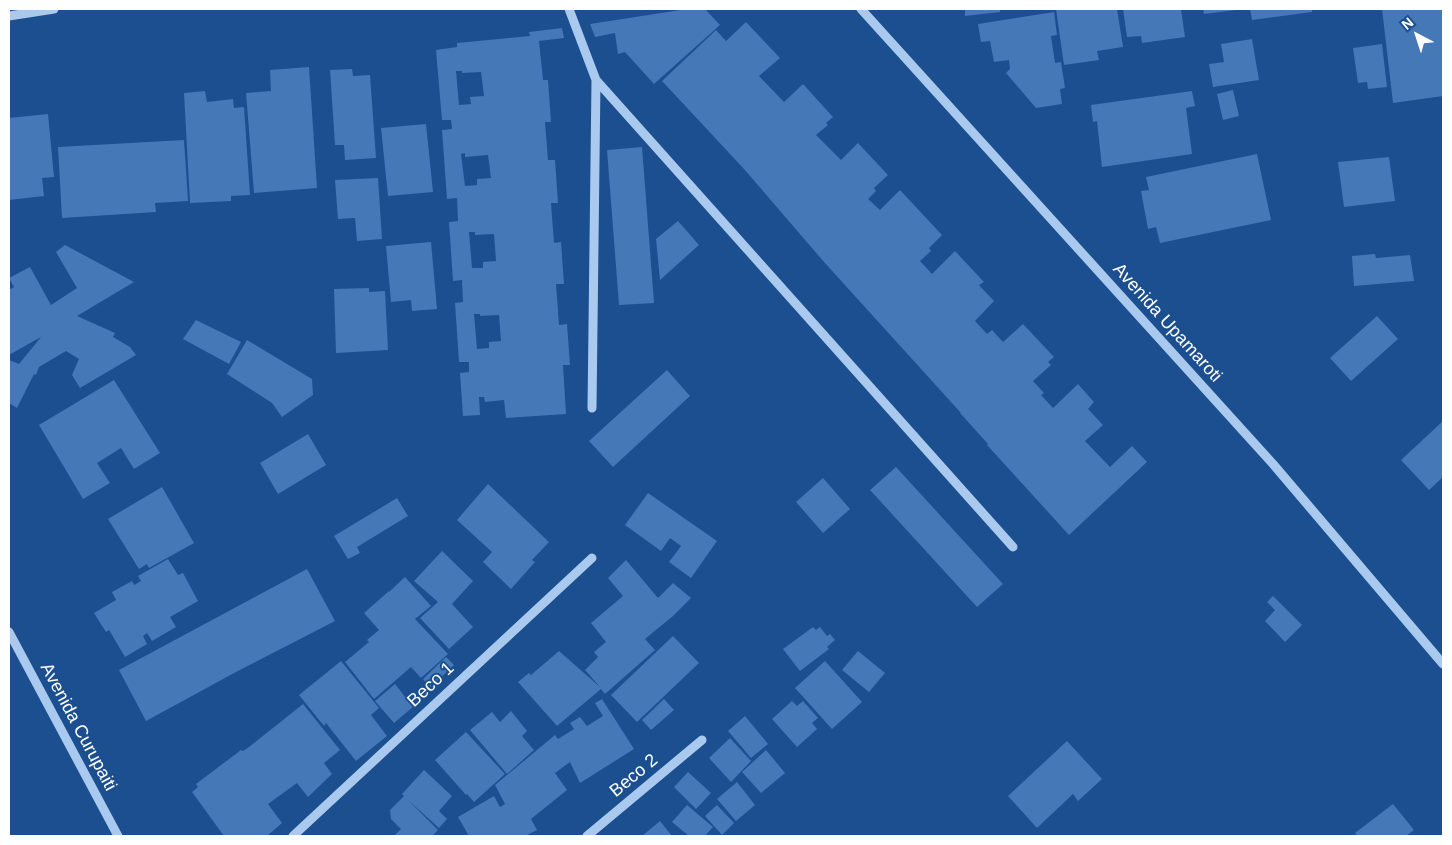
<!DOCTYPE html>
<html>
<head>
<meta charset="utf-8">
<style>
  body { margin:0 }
  #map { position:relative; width:1452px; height:845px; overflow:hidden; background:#1b4f8f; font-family:Helvetica,sans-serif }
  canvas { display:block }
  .frame { position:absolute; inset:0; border:10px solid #fff; pointer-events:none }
  .north { position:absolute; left:1392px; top:10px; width:50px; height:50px; -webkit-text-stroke:4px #1b4f8f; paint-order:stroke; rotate:320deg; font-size:14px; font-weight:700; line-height:20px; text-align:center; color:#fff }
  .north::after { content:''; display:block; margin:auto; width:18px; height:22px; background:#fff; clip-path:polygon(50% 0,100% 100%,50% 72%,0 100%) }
</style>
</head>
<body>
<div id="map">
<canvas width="1452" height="845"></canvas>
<div class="frame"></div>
<div class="north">N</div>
</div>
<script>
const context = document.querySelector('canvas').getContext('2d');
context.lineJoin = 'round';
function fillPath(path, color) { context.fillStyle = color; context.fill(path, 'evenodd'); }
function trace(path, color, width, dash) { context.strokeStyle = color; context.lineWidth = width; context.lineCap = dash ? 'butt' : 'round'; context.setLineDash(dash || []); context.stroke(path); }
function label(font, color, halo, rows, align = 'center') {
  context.font = font + ' Helvetica,sans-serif'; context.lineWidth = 4; context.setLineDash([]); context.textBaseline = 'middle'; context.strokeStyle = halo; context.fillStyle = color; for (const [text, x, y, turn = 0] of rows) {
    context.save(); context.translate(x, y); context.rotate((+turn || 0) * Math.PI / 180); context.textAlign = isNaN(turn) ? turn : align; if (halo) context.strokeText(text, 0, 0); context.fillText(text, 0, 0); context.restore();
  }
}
const building = new Path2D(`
  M 687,9 L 705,9 L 720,25 L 654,84 L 625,52 L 618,54 L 615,33 L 595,37 L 590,24 Z
  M 965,9 L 1000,9 L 1000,12 L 965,16 Z
  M 1056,9 L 1117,9 L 1123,47 L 1097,51 L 1099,60 L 1064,65 Z
  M 1123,9 L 1181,9 L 1185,37 L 1142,43 L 1141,36 L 1127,37 Z
  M 1203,9 L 1236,9 L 1236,10 L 1204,14 Z
  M 1250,9 L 1312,9 L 1312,12 L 1252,20 Z
  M 1382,9 L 1443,9 L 1443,96 L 1393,103 Z
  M 1054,12 L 1057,35 L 1051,36 L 1055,63 L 1061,62 L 1065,88 L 1060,89 L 1062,104 L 1036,108 L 1006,73 L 1010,69 L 1009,60 L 994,62 L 990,41 L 981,42 L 978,24 Z
  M 746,22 L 780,58 L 759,76 L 784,102 L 803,84 L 833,117 L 826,123 L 828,125 L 816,135 L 841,160 L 858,143 L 888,175 L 874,188 L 876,191 L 868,199 L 880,210 L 900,190 L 942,235 L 929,248 L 931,251 L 920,261 L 932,274 L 955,251 L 984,282 L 979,285 L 994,301 L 975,321 L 987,334 L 992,330 L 1003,342 L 1023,324 L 1054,357 L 1048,362 L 1051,365 L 1033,381 L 1044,393 L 1041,395 L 1053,408 L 1078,384 L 1094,402 L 1088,409 L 1103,425 L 1085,441 L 1110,467 L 1132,446 L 1147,462 L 1069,535 L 987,445 L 988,444 L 960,413 L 961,413 L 824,262 L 744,169 L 662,81 L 716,30 L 726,41 Z
  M 562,28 L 564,38 L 539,41 L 543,80 L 548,80 L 551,122 L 545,122 L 548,160 L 555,160 L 558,203 L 551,203 L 554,243 L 561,242 L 564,284 L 556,284 L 559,325 L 567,324 L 570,365 L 563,365 L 566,414 L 506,418 L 504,400 L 485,402 L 484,397 L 479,397 L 480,415 L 463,416 L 460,373 L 469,372 L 469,362 L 459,362 L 455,303 L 463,302 L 462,280 L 453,281 L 449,222 L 458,221 L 457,198 L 447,199 L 442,130 L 452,129 L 451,120 L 442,120 L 436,50 L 457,47 L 457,43 L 530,36 L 529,32 ZM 456,71 L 462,71 L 462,73 L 481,72 L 484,96 L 470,97 L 471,104 L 459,105 ZM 465,153 L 465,157 L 488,155 L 491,178 L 477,179 L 477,185 L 465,186 L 461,154 ZM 469,232 L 475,232 L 475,235 L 494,234 L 496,261 L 483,262 L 483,268 L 472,268 ZM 474,314 L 480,314 L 480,316 L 499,315 L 501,341 L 489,342 L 489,348 L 477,349 Z
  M 1252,39 L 1259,80 L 1213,87 L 1209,64 L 1224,62 L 1221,44 Z
  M 1382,44 L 1387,87 L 1368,89 L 1367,82 L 1358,83 L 1353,48 Z
  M 309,67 L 317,188 L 254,193 L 246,93 L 271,91 L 270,70 Z
  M 352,69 L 353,76 L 370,75 L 376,158 L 345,160 L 344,145 L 335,145 L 330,70 Z
  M 1233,90 L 1239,116 L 1223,120 L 1217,94 Z
  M 205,91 L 207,102 L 233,99 L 234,108 L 244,107 L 250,195 L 231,196 L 231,201 L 190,203 L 184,93 Z
  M 1192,91 L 1195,106 L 1186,108 L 1192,154 L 1102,167 L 1097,121 L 1093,122 L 1091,105 Z
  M 48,114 L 54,177 L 42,178 L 44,196 L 9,200 L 9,118 Z
  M 426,124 L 433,192 L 388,196 L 381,128 Z
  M 184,140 L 188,201 L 155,203 L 156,212 L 62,218 L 58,147 Z
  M 642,147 L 654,303 L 619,305 L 607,150 Z
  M 1257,154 L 1271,220 L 1160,243 L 1156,227 L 1148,229 L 1141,191 L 1149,190 L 1146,177 Z
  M 1389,157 L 1395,201 L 1344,207 L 1338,162 Z
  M 378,178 L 382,239 L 357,241 L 355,218 L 338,219 L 335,180 Z
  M 678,221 L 699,245 L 660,280 L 656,239 Z
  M 431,242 L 437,309 L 412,311 L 411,300 L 391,302 L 386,246 Z
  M 65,245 L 134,282 L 77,316 L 115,333 L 113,337 L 130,347 L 136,355 L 80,388 L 72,375 L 79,359 L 66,351 L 39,367 L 36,375 L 34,374 L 17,408 L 9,403 L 9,360 L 19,364 L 41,337 L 9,355 L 9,290 L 14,287 L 9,278 L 30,267 L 51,305 L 77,288 L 56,252 Z
  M 1375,254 L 1376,258 L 1410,255 L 1414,281 L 1354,286 L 1352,256 Z
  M 369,288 L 369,292 L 385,291 L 388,350 L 336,353 L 334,289 Z
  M 1377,316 L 1398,339 L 1351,381 L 1330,358 Z
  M 196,320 L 241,342 L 229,364 L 183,339 Z
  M 247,340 L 312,379 L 313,395 L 282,417 L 272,403 L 227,374 Z
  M 667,370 L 690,396 L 613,467 L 589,441 Z
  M 114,380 L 160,453 L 134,469 L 121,448 L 97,463 L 110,483 L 83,499 L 39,425 Z
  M 1443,421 L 1443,477 L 1429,490 L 1401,460 Z
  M 308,434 L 326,465 L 278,494 L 260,463 Z
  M 896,467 L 1003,584 L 977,607 L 870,490 Z
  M 823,478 L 850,509 L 823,533 L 796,502 Z
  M 488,484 L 549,542 L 532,560 L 535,562 L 511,589 L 483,562 L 492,552 L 457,520 Z
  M 162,487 L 194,543 L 149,568 L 147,564 L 139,569 L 108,519 Z
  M 648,493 L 717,541 L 691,578 L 669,562 L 681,546 L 670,538 L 661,551 L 625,525 Z
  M 397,498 L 408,516 L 357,547 L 360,553 L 348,559 L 334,536 Z
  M 442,551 L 473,581 L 452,604 L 473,627 L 449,649 L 420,618 L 438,602 L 414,581 Z
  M 168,559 L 178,575 L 183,573 L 198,601 L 170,617 L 176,627 L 152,641 L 147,633 L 143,636 L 147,644 L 125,657 L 109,630 L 106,632 L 94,613 L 116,600 L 112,592 L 132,581 L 134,585 L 141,581 L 138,576 Z
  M 626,560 L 658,598 L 673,583 L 691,598 L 673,616 L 645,639 L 655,650 L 605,694 L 601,689 L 557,726 L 518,682 L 529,673 L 531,675 L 559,651 L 600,687 L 585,670 L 598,657 L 594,652 L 606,642 L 591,623 L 623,596 L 608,578 Z
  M 307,569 L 335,621 L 236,672 L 146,721 L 119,670 Z
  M 405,577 L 431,606 L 415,619 L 448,654 L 421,678 L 411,667 L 374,699 L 345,662 L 369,642 L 367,640 L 379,630 L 364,613 L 389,591 L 389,592 Z
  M 1273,596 L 1302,625 L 1285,642 L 1265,621 L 1275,610 L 1267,602 Z
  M 813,627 L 816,630 L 820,627 L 827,636 L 830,634 L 835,640 L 827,647 L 829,649 L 800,671 L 783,649 Z
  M 673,636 L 699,663 L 637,722 L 611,695 Z
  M 858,651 L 885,673 L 869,692 L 842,670 Z
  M 446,657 L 454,665 L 430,688 L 423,679 Z
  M 341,661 L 379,708 L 371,715 L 387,736 L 356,761 L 326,723 L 324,726 L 299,695 Z
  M 825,661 L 862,702 L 832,729 L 795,688 Z
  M 395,684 L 413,707 L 394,723 L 375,701 Z
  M 602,699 L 634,749 L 580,783 L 570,762 L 555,773 L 567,790 L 531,819 L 537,830 L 525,836 L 469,836 L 458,817 L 494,796 L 500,807 L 505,804 L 495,785 L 555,735 L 558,739 L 574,729 L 570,723 L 580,717 L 587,726 L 603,716 L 595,703 Z
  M 664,699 L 674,710 L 651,730 L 642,720 Z
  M 792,701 L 797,706 L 803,701 L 818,718 L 812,723 L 817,729 L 797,747 L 772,719 Z
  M 303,704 L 340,750 L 324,763 L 332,774 L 308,797 L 297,783 L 268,804 L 282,823 L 267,836 L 229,836 L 228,835 L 224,836 L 192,792 L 198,787 L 196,784 L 241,750 L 243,751 L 249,747 Z
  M 511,711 L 527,731 L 522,736 L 534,750 L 507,774 L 470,730 L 492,712 L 500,722 Z
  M 745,716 L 768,744 L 751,758 L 728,731 Z
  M 466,732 L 505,774 L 474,802 L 467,794 L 466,795 L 435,760 Z
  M 730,738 L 751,761 L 731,782 L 709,758 Z
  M 1067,741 L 1102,779 L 1078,801 L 1073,794 L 1037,828 L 1008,796 Z
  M 766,750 L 785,773 L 761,793 L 742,772 Z
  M 424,770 L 452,796 L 439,811 L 447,819 L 439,828 L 408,800 L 438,830 L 432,836 L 394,836 L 401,829 L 391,819 L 390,810 L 404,796 L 402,794 Z
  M 688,772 L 711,793 L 696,809 L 674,787 Z
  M 737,782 L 755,805 L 736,821 L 717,799 Z
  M 1393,804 L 1414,830 L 1406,836 L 1358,836 L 1355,833 Z
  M 687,805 L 713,827 L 705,836 L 689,836 L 672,822 Z
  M 717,805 L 734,823 L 722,835 L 705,816 Z
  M 660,821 L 672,836 L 642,836 Z`);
const minor = new Path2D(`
  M 569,9 L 596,80 L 1013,547
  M 861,9 L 1273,464 L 1443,664
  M 9,16 L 54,9
  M 592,408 L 596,80
  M 9,632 L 118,836
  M 293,836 L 592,558
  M 587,836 L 702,740`);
const streetNames = [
  ["Avenida Upamaroti",1167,323,48],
  ["Beco 1",431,685,-43],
  ["Avenida Curupaiti",78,727,62],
  ["Beco 2",634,776,-40]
];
fillPath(building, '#4478b7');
trace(minor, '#a9c9ee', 9);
label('18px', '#fff', '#1b4f8f', streetNames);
</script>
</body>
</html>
